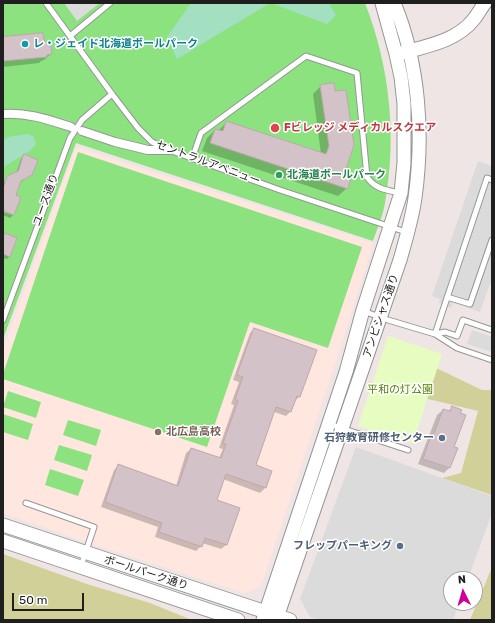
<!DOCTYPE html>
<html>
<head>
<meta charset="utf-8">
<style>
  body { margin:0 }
  #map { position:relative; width:495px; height:623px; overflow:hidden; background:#f0e5e5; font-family:Rubik,sans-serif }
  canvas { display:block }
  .frame { position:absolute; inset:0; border:4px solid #1f1f1f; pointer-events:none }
  .north { position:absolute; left:443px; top:571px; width:40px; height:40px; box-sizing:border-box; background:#fff; border:1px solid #a5a5a5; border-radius:50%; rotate:355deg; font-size:11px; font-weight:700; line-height:16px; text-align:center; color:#1f1f1f }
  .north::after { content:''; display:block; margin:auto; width:14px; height:18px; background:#ce0097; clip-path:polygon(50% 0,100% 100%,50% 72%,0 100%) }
  .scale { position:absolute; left:12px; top:593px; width:72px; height:18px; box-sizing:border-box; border:2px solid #1f1f1f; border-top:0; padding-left:5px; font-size:12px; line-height:14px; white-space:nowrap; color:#1f1f1f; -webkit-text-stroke:3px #fff; paint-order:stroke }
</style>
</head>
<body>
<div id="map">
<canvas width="495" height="623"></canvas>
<div class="frame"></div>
<div class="north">N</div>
<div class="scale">50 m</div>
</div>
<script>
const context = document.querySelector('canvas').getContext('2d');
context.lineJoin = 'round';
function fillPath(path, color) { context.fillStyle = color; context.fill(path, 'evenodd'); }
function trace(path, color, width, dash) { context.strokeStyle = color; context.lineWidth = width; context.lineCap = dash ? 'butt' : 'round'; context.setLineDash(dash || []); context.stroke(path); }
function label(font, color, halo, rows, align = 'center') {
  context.font = font + ' Rubik,"Noto Sans JP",sans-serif'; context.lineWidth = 3; context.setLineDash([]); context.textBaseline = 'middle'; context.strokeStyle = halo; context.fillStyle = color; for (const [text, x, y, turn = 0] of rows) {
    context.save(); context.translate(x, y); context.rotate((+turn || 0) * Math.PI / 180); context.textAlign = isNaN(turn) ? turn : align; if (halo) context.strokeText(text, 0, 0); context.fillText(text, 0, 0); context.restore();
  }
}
const education = new Path2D(`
  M 76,147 L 373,243 L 340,349 L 261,586 L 245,593 L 89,543 L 3,513 L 3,350 Z`);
const forest = new Path2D(`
  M 434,367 L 482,390 L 492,390 L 492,495 L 442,478 L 461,473 L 478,411 L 424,398 Z
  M 3,554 L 87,584 L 150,603 L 192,620 L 3,620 Z
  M 492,567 L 492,620 L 470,620 Z`);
const park = new Path2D(`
  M 388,336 L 442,354 L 413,443 L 358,426 Z`);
const pitch = new Path2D(`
  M 3,3 L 365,3 C 390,67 397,136 385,203 C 383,216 377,229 373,241 L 76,143 L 3,339 Z
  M 78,152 L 362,247 L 328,348 L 250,322 L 207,447 L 3,379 L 3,374 Z
  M 8,391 L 41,402 L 36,418 L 3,407 Z
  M 3,414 L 33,424 L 28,440 L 3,432 Z
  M 68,420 L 101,430 L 96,446 L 63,435 Z
  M 59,445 L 92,455 L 87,471 L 54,460 Z
  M 50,469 L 84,480 L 78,496 L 45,485 Z`);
const parking = new Path2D(`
  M 64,3 L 100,3 L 77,21 Z
  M 478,161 L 492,166 L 492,284 L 490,284 L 480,312 L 453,303 L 451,308 L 439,303 L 440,299 L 432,296 Z
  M 472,330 L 492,337 L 492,352 L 467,344 Z
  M 356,447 L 492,496 L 492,513 L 468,579 L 451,579 L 451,603 L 459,603 L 453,620 L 319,620 L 310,617 L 300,599 Z`);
const water = new Path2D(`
  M 191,3 L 270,3 L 177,59 L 167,37 Z
  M 271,3 L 329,3 L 336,15 L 327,24 Z
  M 28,134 L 34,137 L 36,144 L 30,151 L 3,167 L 3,141 L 8,137 Z`);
const shadow = new Path2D(`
  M 3,38 L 43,40 L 51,54 L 44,60 L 41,61 L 39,63 L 3,67 Z
  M 321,86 L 347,188 L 338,196 L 202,151 L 207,138 L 215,130 L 218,131 L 227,122 L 321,154 L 313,94 Z
  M 24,156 L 31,174 L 20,183 L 15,196 L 13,215 L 13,213 L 3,210 L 3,184 L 8,177 L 16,173 L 21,159 Z
  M 3,212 L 13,215 L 10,218 L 3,215 Z
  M 5,234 L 10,256 L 7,259 L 3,258 L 3,236 Z
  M 254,329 L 299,397 L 295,401 L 290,412 L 286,416 L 274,412 L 254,466 L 271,472 L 265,488 L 260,493 L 223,479 L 216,500 L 239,509 L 226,545 L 221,549 L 202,543 L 201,546 L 196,551 L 155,537 L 158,527 L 101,507 L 114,470 L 118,466 L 176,486 L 186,453 L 191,449 L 219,458 L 223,449 L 219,448 L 234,405 L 231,404 L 239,382 L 233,380 L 250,333 Z
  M 452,408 L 453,448 L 449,468 L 444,473 L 418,464 L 437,415 L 443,410 L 448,412 Z`);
const building = new Path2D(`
  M 43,33 L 44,40 L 51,47 L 52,54 L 47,55 L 47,57 L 3,61 L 3,37 Z
  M 334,83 L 335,91 L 346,90 L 354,145 L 345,172 L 352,174 L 348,189 L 210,143 L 215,129 L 223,131 L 226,121 L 326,154 L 329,146 L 320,85 Z
  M 24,154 L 38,160 L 32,175 L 21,181 L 16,195 L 21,197 L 14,215 L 3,211 L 3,189 L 7,176 L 18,171 Z
  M 5,233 L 17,238 L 10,257 L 3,254 L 3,238 Z
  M 254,328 L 317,350 L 300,397 L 297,396 L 291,412 L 276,407 L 256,465 L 272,471 L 266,488 L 226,474 L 217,500 L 240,508 L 227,545 L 205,538 L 202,547 L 159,532 L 162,523 L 105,502 L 118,464 L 178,486 L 191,448 L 221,458 L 226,444 L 223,443 L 238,401 L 235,399 L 243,377 L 237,375 Z
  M 452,406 L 462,410 L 460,413 L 466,415 L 454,447 L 458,448 L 450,468 L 423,459 L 431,435 L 433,436 L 443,409 L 450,411 Z`);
const service = new Path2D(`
  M 46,3 L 112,94 L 138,128 L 152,142 L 169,150 L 280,190 L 406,232
  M 70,36 L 110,3
  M 192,159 L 201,133 L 306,56 L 357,73 L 367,177 C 375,189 386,190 400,193
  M 447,297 L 470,304 L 492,240
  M 363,311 L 388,320 L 435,334 L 457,348 L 492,360
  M 3,320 L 70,138 L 82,120 L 112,94
  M 435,334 L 487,178 L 492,180
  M 435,334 L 445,332 L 457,336 L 463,320 L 492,330
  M 329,424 L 408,450
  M 26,503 L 94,527 L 81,566`);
const pedestrian = new Path2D(`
  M 3,114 C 27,112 49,120 71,127
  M 82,131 L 115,142 L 148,150 L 169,150`);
const tertiary = new Path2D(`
  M 402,53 C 427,46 457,41 474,19 C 478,14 481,8 485,3
  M 3,525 L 290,620
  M 3,541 L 238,620
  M 263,620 L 346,372 L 363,310 L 401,193 L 404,163 L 404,104 L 401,77 L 396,54 L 382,3
  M 276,620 L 400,260 C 406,239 412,219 415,198 C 424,133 419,63 394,3`);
const markers = [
  [25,44,4,"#0f9aa8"],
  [275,128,5,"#e0444e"],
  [279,175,4,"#2e9e5b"],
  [158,432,4,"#8d6e63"],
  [442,438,4,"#5c6f8a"],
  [400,546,4,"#5c6f8a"]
];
const cultureNames = [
  ["レ・ジェイド北海道ボールパーク",33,44]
];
const healthNames = [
  ["Fビレッジ メディカルスクエア",284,128]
];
const streetNames = [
  ["セントラルアベニュー",208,163,20],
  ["ユース通り",46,200,-70],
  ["アンビシャス通り",381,316,-71],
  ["ボールパーク通り",146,573,18]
];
const leisureNames = [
  ["北海道ボールパーク",287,175]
];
const parkNames = [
  ["平和の灯公園",400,390]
];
const educationNames = [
  ["北広島高校",166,432]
];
const serviceNames = [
  ["石狩教育研修センター",434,438],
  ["フレップパーキング",392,546]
];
fillPath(education, '#ffe7df');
fillPath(forest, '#d1d098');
fillPath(park, '#e7fcc0');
fillPath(pitch, '#8be27f');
fillPath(parking, '#dbdbdb');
fillPath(water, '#a3e0c1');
fillPath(shadow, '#0003');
fillPath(building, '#d3c2c7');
trace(building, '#c2a6af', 1);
trace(service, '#969696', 7);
trace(pedestrian, '#969696', 10);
trace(tertiary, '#969696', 15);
trace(service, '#fff', 5);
trace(pedestrian, '#fff', 8);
trace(tertiary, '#fff', 13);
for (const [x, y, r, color] of markers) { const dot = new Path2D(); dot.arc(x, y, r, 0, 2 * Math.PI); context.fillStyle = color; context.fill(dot); trace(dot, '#fff', 1.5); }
label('bold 11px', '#0d838f', '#fff', cultureNames, 'left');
label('bold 11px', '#be3a42', '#fff', healthNames, 'left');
label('11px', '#1f1f1f', '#fff', streetNames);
label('bold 11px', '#27864d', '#fff', leisureNames, 'left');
label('11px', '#578307', '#fff', parkNames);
label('bold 11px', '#785e54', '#fff', educationNames, 'left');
label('bold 11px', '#4e5e75', '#fff', serviceNames, 'right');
</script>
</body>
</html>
